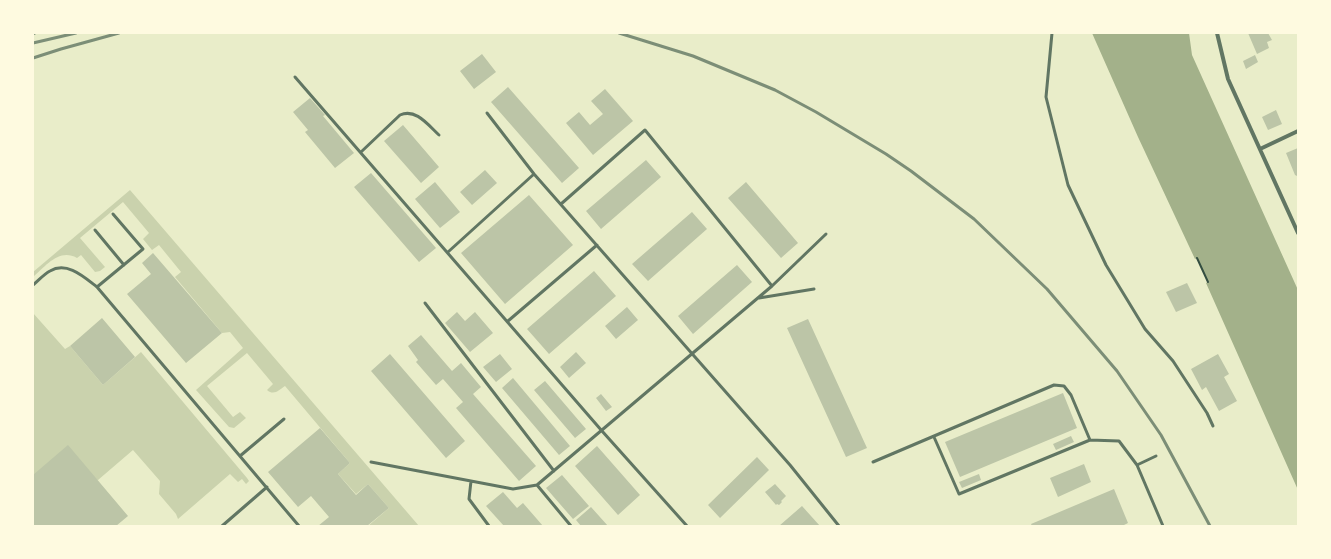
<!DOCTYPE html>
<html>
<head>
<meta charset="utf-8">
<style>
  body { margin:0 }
  #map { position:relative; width:1331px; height:559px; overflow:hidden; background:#e9edc9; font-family:"Public Sans",sans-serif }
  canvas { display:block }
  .frame { position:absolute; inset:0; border:34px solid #fefae0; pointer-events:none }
</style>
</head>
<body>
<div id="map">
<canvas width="1331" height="559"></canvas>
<div class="frame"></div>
</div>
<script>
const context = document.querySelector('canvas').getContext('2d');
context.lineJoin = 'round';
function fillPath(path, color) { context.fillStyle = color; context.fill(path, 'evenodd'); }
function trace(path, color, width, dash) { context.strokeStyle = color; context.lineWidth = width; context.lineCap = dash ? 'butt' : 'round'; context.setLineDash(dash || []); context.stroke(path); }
const green = new Path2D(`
  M 130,190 L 419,526 L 368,526 L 389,508 L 368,484 L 356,494 L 338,474 L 350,463 L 285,386 C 279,390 274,396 267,390 L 273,384 L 247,353 L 207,386 L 233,417 L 240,412 L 246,418 L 234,428 L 229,427 L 196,390 L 243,348 L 230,332 L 222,333 L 175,277 L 181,272 L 159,245 L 152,250 L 143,239 L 149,233 L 123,202 L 80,238 L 105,267 L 100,271 L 95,272 L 81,255 L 77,258 C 59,248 46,266 33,277 L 33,272 Z
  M 33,313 L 65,349 L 70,346 L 103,385 L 141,352 L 247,478 L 249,481 L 246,484 L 242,479 L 238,482 L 230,474 L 178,519 L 176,514 L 159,494 L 160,481 L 133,450 L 98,480 L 33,475 Z`);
const water = new Path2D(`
  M 1092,33 L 1189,33 L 1192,55 L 1298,290 L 1298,490 L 1206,283 L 1208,282 L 1197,258 L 1195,259 L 1138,137 Z`);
const building = new Path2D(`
  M 1248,33 L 1268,33 L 1272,40 L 1267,42 L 1269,48 L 1257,54 Z
  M 482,54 L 496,72 L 474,89 L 460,71 Z
  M 1255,55 L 1258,62 L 1246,69 L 1243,61 Z
  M 508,87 L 579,168 L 562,183 L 491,102 Z
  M 605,89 L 633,121 L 593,155 L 566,123 L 579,112 L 590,125 L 603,114 L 591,101 Z
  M 310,98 L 325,115 L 323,116 L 354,153 L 335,168 L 305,132 L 308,130 L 293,112 Z
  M 1276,110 L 1282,124 L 1268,130 L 1262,117 Z
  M 403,125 L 439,167 L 421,183 L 384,141 Z
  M 1298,148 L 1298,175 L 1297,176 L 1295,175 L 1286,153 Z
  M 646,160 L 661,177 L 601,229 L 586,211 Z
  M 485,170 L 497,183 L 472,205 L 460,192 Z
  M 371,173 L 436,248 L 419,262 L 354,187 Z
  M 435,182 L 460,212 L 440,228 L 415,199 Z
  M 746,182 L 798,243 L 781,258 L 728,198 Z
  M 529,195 L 573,245 L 505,304 L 461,253 Z
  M 692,212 L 707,229 L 648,281 L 632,264 Z
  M 153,253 L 222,333 L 186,363 L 127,294 L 151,274 L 142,263 Z
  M 737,265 L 752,282 L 693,334 L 678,316 Z
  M 594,271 L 616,296 L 549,354 L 527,329 Z
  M 1187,283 L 1197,303 L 1176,312 L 1166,292 Z
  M 627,307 L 638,320 L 616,339 L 605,326 Z
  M 457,312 L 465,321 L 475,312 L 493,333 L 470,352 L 445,323 Z
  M 102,318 L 135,357 L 103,385 L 70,346 Z
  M 808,319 L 867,448 L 846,457 L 787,328 Z
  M 421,335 L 452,371 L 461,363 L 481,387 L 473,394 L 536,466 L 519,481 L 456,408 L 463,402 L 443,379 L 436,385 L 416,362 L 418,360 L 408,346 Z
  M 576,352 L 586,363 L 569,378 L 560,367 Z
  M 390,354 L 465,441 L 446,458 L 371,371 Z
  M 500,354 L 512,369 L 496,382 L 483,367 Z
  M 1218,354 L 1229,374 L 1224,377 L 1237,401 L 1219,411 L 1206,387 L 1202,390 L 1191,369 Z
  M 513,378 L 570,446 L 559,455 L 502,388 Z
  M 545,381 L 586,429 L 575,438 L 534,390 Z
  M 1063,393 L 1077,428 L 960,477 L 945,442 Z
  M 601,394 L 612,407 L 606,411 L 596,398 Z
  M 320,428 L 350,463 L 338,474 L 356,495 L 368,484 L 389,508 L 367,526 L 318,526 L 329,517 L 311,496 L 298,507 L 268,472 Z
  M 1071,436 L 1074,442 L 1056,450 L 1053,444 Z
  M 68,445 L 128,516 L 116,526 L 33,526 L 33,475 Z
  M 597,446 L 640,495 L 618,515 L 575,466 Z
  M 757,457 L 769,470 L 720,518 L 708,505 Z
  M 1084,464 L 1091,482 L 1058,497 L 1050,478 Z
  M 979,474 L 981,480 L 962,488 L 959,482 Z
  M 562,475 L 589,506 L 573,519 L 546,488 Z
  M 775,484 L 786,496 L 781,501 L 782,502 L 779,505 L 777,504 L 776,505 L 765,492 Z
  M 1114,489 L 1128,523 L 1122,526 L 1032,526 L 1031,524 Z
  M 503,492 L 517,508 L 523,503 L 543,526 L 504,526 L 486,506 Z
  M 802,506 L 820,526 L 779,526 Z
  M 591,507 L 608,526 L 581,526 L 576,520 Z`);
const path = new Path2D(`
  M 1197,258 L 1208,282`);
const service = new Path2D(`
  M 1052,33 L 1046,97 L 1068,185 L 1106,265 L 1145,329 L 1173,361 L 1207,413 L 1213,426
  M 295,77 L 602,431 L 687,526
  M 487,113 L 534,174 L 790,465 L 839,526
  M 361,152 L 400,115 C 416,108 428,125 439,135
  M 561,204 L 645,130 L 772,286
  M 95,230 L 124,265
  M 448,252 L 534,174
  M 33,285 C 38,281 44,274 50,271 C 67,261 84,277 97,287 L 299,526
  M 97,287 L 143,249 L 113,214
  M 759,298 L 814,289
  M 425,303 L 554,471
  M 508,321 L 597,245
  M 934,437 L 959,494 L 1090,440 L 1119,441 L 1137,465 L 1156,456
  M 240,456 L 284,419
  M 371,462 L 513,489 L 537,485 L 772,286 L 826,234
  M 873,462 L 1054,385 L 1064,386 L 1071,395 L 1090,440
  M 1137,465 L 1163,526
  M 471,481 L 469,499 L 489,526
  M 537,485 L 571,526
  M 222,526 L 267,487`);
const minor = new Path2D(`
  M 1217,33 L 1228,79 L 1298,233
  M 1260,149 L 1298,131`);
const rail = new Path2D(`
  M 619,33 L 693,56 L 775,90 L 816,112 L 886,154 L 911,171 L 974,219 L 1047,289 L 1117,371 L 1161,435 L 1210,526
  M 33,34 L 35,33
  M 33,43 L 76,33
  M 33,58 L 61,49 L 119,33`);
fillPath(green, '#cad2ad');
fillPath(water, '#a3b18a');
fillPath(building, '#bcc5a7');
trace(path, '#344e41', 2);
trace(service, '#617663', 3);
trace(minor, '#617663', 4);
trace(rail, '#7c8e77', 3);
</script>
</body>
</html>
